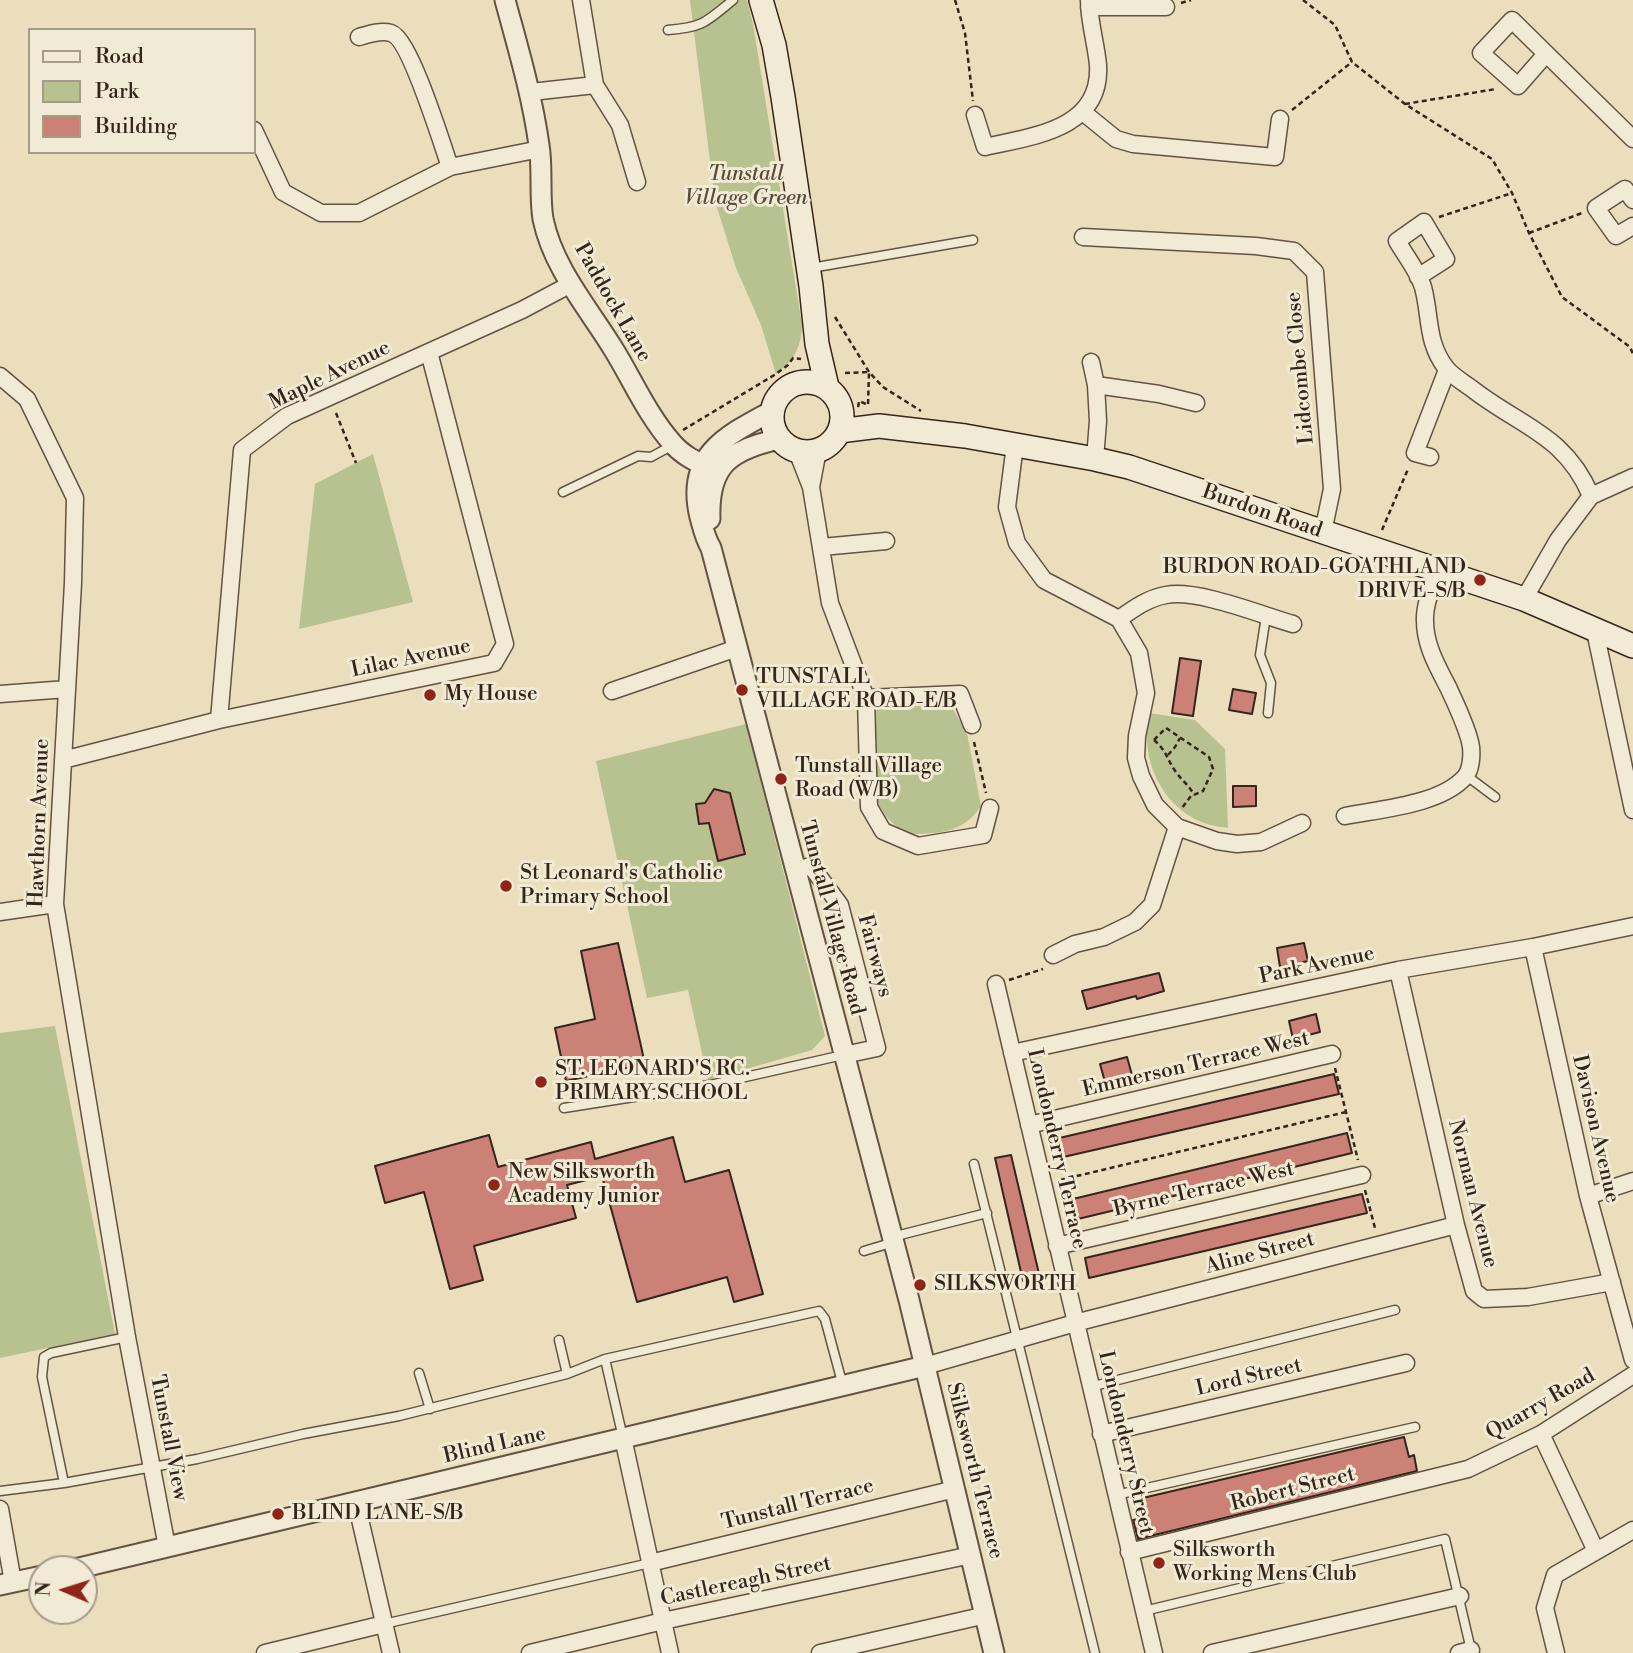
<!DOCTYPE html>
<html>
<head>
<meta charset="utf-8">
<style>
  body { margin:0 }
  #map { position:relative; width:1633px; height:1653px; overflow:hidden; background:#eadebd; font-family:"Libre Bodoni",serif }
  canvas { display:block }
  .legend { position:absolute; left:28px; top:28px; width:228px; height:126px; box-sizing:border-box; background:#f1ead4; border:2px solid #a69b8a; margin:0; padding:9px 12px; list-style:none; font-size:21px; color:#36251a }
  .legend li { display:flex; align-items:center; gap:14px; height:35px }
  .legend b { width:35px; border:2px solid #a69b8a }
  .north { position:absolute; left:28px; top:1555px; width:70px; height:70px; box-sizing:border-box; background:#f1ead4; border:2px solid #a69b8a; border-radius:50%; rotate:273deg; font-size:19px; font-weight:700; line-height:28px; text-align:center; color:#36251a }
  .north::after { content:''; display:block; margin:auto; width:24px; height:32px; background:#8f2418; clip-path:polygon(50% 0,100% 100%,50% 72%,0 100%) }
</style>
</head>
<body>
<div id="map">
<canvas width="1633" height="1653"></canvas>
<ul class="legend">
<li><b style="height:9px;background:#f1ead4"></b>Road</li>
<li><b style="height:19px;background:#b8c190"></b>Park</li>
<li><b style="height:19px;background:#cc8177"></b>Building</li>
</ul>
<div class="north">N</div>
</div>
<script>
const context = document.querySelector('canvas').getContext('2d');
context.lineJoin = 'round';
function fillPath(path, color) { context.fillStyle = color; context.fill(path, 'evenodd'); }
function trace(path, color, width, dash) { context.strokeStyle = color; context.lineWidth = width; context.lineCap = dash ? 'butt' : 'round'; context.setLineDash(dash || []); context.stroke(path); }
function label(font, color, halo, rows, align = 'center') {
  context.font = font + ' "Libre Bodoni",serif'; context.lineWidth = 6; context.setLineDash([]); context.textBaseline = 'middle'; context.strokeStyle = halo; context.fillStyle = color; for (const [text, x, y, turn = 0] of rows) {
    context.save(); context.translate(x, y); context.rotate((+turn || 0) * Math.PI / 180); context.textAlign = isNaN(turn) ? turn : align; if (halo) context.strokeText(text, 0, 0); context.fillText(text, 0, 0); context.restore();
  }
}
const green = new Path2D(`
  M 690,0 L 747,0 L 753,24 L 802,325 C 802,346 793,362 776,374 L 761,325 L 736,268 L 715,201 Z
  M 373,454 L 413,602 L 299,629 L 315,484 Z
  M 877,704 L 950,704 L 967,733 L 981,806 C 963,834 936,834 905,834 L 887,818 L 875,799 L 870,707 Z
  M 1149,713 L 1195,720 L 1225,749 L 1228,828 C 1221,827 1214,826 1207,824 C 1161,809 1139,757 1149,713 Z
  M 746,724 L 825,1036 L 812,1050 L 708,1080 L 688,990 L 647,998 L 596,761 Z
  M 55,1026 L 115,1334 L 0,1358 L 0,1033 Z`);
const building = new Path2D(`
  M 1180,658 L 1201,661 L 1193,716 L 1172,713 Z
  M 1233,689 L 1256,693 L 1252,714 L 1229,710 Z
  M 1233,786 L 1256,786 L 1256,806 L 1233,807 Z
  M 714,789 L 730,793 L 745,854 L 718,861 L 709,823 L 699,824 L 696,804 L 705,803 Z
  M 618,943 L 645,1064 L 566,1081 L 555,1028 L 595,1019 L 581,951 Z
  M 1304,943 L 1308,961 L 1280,967 L 1277,948 Z
  M 1159,973 L 1164,991 L 1137,999 L 1136,996 L 1087,1009 L 1082,991 Z
  M 1316,1014 L 1320,1032 L 1293,1039 L 1289,1021 Z
  M 1127,1057 L 1132,1075 L 1105,1082 L 1100,1064 Z
  M 1334,1074 L 1339,1094 L 1059,1158 L 1055,1139 Z
  M 1347,1133 L 1352,1153 L 1078,1219 L 1073,1199 Z
  M 489,1135 L 498,1167 L 591,1142 L 595,1159 L 673,1137 L 685,1182 L 729,1170 L 763,1294 L 734,1302 L 727,1277 L 637,1302 L 602,1176 L 567,1185 L 576,1218 L 474,1246 L 483,1280 L 450,1289 L 424,1192 L 385,1203 L 375,1166 Z
  M 1011,1155 L 1040,1278 L 1023,1281 L 995,1158 Z
  M 1362,1194 L 1367,1213 L 1089,1278 L 1085,1258 Z
  M 1404,1437 L 1409,1457 L 1414,1455 L 1417,1471 L 1138,1539 L 1133,1520 L 1139,1519 L 1134,1500 Z`);
const path = new Path2D(`
  M 955,0 L 965,33 L 973,101
  M 1303,0 L 1335,25 L 1352,62 L 1405,104 L 1492,159 L 1512,193 L 1529,233 L 1562,297 L 1630,347 L 1633,354
  M 1181,3 L 1191,0
  M 1405,104 L 1496,89
  M 1292,110 L 1352,62
  M 1439,217 L 1512,193
  M 1529,233 L 1582,213
  M 835,317 L 869,372 L 883,387 L 921,411
  M 845,373 L 869,372 L 868,405 L 859,401 L 858,408
  M 336,413 L 356,463
  M 683,430 L 776,374 L 788,365 L 793,358 L 801,359
  M 1382,530 L 1408,469
  M 1154,740 L 1166,728 L 1209,757 L 1213,769 L 1203,791 L 1191,796 L 1182,808
  M 1154,740 C 1167,751 1167,760 1176,772 C 1182,781 1189,785 1194,795
  M 974,742 L 986,793
  M 1168,755 L 1175,747 L 1180,738
  M 1009,980 L 1043,969
  M 1335,1068 L 1358,1160
  M 1060,1180 L 1346,1112
  M 1365,1190 L 1375,1228`);
const service = new Path2D(`
  M 668,30 C 704,27 706,22 733,0
  M 811,268 L 973,240
  M 563,492 L 638,456 L 651,457 L 673,445
  M 1266,616 L 1260,655 L 1271,683 L 1268,713
  M 1467,776 L 1495,797
  M 564,1108 L 710,1085 L 843,1055
  M 974,1164 L 1095,1653
  M 892,1237 L 987,1213
  M 864,1251 L 894,1242
  M 559,1340 L 567,1374
  M 605,1359 L 623,1438
  M 419,1373 L 430,1409
  M 1090,1387 L 1395,1310
  M 64,1483 L 42,1377 L 44,1357 L 51,1353 L 127,1337
  M 0,1491 L 64,1483 L 197,1459 L 303,1434 L 399,1416 L 567,1374 L 605,1359 L 819,1311 L 825,1319 L 843,1386
  M 1116,1495 L 1415,1427
  M 1144,1611 L 1445,1539 L 1471,1650
  M 384,1624 L 650,1563`);
const minor = new Path2D(`
  M 581,0 L 595,85
  M 1089,7 L 1166,7
  M 359,37 C 369,34 381,30 391,33 C 410,39 442,144 450,167
  M 1546,54 L 1518,86 L 1481,53 L 1512,20 L 1633,139
  M 531,92 L 595,85 L 620,125 L 637,182
  M 1084,113 L 1116,139 L 1133,144 L 1275,157 L 1280,119
  M 975,115 L 985,147 C 1034,136 1102,129 1098,65 C 1096,43 1089,22 1089,0
  M 254,130 L 283,192 L 321,213 L 359,213 L 450,167 L 540,149
  M 1633,200 L 1625,189 L 1596,208 L 1616,236 L 1633,226
  M 1083,237 L 1256,246 L 1294,251 L 1315,272 L 1332,489 L 1323,532
  M 1418,277 L 1446,259 L 1424,222 L 1397,241 C 1405,255 1418,271 1423,287 C 1431,317 1426,342 1446,368 C 1452,376 1463,382 1471,388 C 1519,426 1565,434 1591,496
  M 1091,362 L 1096,385
  M 0,376 L 27,399 L 75,498 L 73,583 L 55,904 L 127,1337 L 167,1547
  M 1015,445 L 1007,507 L 1017,543 L 1044,580 L 1119,619 L 1139,653 L 1146,693 L 1137,736 L 1136,758 L 1141,776 L 1155,805 L 1177,827 L 1217,841 L 1237,844 L 1261,842 L 1302,823
  M 797,451 L 811,487 L 830,603 L 866,698 L 869,807 L 883,831 L 918,846 L 983,835 L 990,808
  M 1430,457 L 1415,453 L 1447,370
  M 1095,459 L 1098,421 L 1096,385 L 1159,394 L 1196,403
  M 811,487 L 818,450
  M 822,547 L 886,541
  M 1524,599 L 1558,540 L 1591,496 L 1633,477
  M 1119,619 C 1133,609 1148,598 1166,595 C 1198,589 1261,615 1293,624
  M 1595,631 L 1633,810
  M 612,691 L 737,648
  M 0,694 L 67,689
  M 866,698 L 960,694 L 972,725
  M 219,720 L 242,450 L 287,416 L 522,310 L 571,284
  M 63,760 L 219,720 L 494,663 L 505,644 L 429,352
  M 1345,816 C 1380,809 1440,805 1465,777 C 1471,770 1472,756 1471,747 C 1469,731 1455,702 1448,687 C 1436,664 1424,643 1425,617 C 1425,602 1433,585 1437,571
  M 795,870 L 811,866 L 840,905 L 877,1048 L 844,1055
  M 0,912 L 55,904
  M 1533,947 L 1588,1196 L 1633,1360
  M 1053,955 L 1075,944 L 1104,937 L 1135,922 L 1152,905 L 1177,827
  M 1398,970 L 1456,1225 L 1474,1291 L 1484,1299 L 1528,1297 L 1612,1282
  M 996,984 L 1154,1653
  M 1012,1053 L 1398,970 L 1533,947 L 1633,926
  M 1029,1125 L 1332,1054
  M 1588,1196 L 1633,1181
  M 1057,1246 L 1362,1175
  M 925,1366 L 1075,1323 L 1456,1225
  M 1101,1434 L 1406,1363
  M 1541,1434 L 1596,1551
  M 623,1438 L 670,1653
  M 356,1502 L 391,1653
  M 0,1509 L 13,1582
  M 1129,1552 L 1468,1469 L 1541,1434 L 1633,1375
  M 650,1563 L 955,1489
  M 265,1653 L 384,1624
  M 530,1653 L 663,1621 L 971,1555
  M 820,1653 L 986,1615
  M 1212,1653 L 1460,1596
  M 1459,1653 L 1471,1650
  M 1556,1653 L 1545,1608 L 1555,1575 L 1633,1530`);
const tertiary = new Path2D(`
  M 505,0 C 518,48 532,95 539,145 C 543,169 539,195 543,219 C 553,268 589,309 614,350 C 633,381 648,416 673,444 C 685,458 702,464 718,472
  M 772,411 C 725,436 685,456 700,517 C 703,528 705,538 711,548 L 909,1300 L 994,1653
  M 710,519 C 708,465 730,450 779,439
  M 75,1569 L 925,1366
  M 0,1585 L 42,1576`);
const secondary = new Path2D(`
  M 761,0 L 774,45 L 783,97 L 811,286 L 817,344 L 827,387
  M772 417a35 35 0 1 1 70 0a35 35 0 1 1-70 0Z
  M 839,431 L 879,426 L 965,436 L 1095,459 L 1129,467 L 1524,599 L 1633,646`);
const markers = [
  [1480,580,7,"#8f2418"],
  [742,690,7,"#8f2418"],
  [430,695,7,"#8f2418"],
  [781,779,7,"#8f2418"],
  [506,886,7,"#8f2418"],
  [541,1082,7,"#8f2418"],
  [494,1185,7,"#8f2418"],
  [920,1285,7,"#8f2418"],
  [278,1514,7,"#8f2418"],
  [1159,1563,7,"#8f2418"]
];
const parkNames = [
  ["Tunstall",746,175],
  ["Village Green",746,199]
];
const streetNames = [
  ["Paddock Lane",612,303,60],
  ["Lidcombe Close",1301,368,-95],
  ["Maple Avenue",330,376,-26],
  ["Burdon Road",1262,512,19],
  ["Lilac Avenue",411,659,-12],
  ["Hawthorn Avenue",40,823,-88],
  ["Tunstall Village Road",831,918,75],
  ["Fairways",874,956,75],
  ["Park Avenue",1317,966,-12],
  ["Emmerson Terrace West",1196,1065,-13],
  ["Davison Avenue",1595,1129,77],
  ["Londonderry Terrace",1056,1149,77],
  ["Byrne Terrace West",1204,1190,-13],
  ["Norman Avenue",1472,1194,76],
  ["Aline Street",1260,1254,-15],
  ["Lord Street",1249,1378,-13],
  ["Quarry Road",1541,1405,-30],
  ["Tunstall View",168,1438,79],
  ["Londonderry Street",1125,1443,77],
  ["Blind Lane",495,1446,-13],
  ["Silksworth Terrace",974,1471,76],
  ["Robert Street",1293,1490,-14],
  ["Tunstall Terrace",798,1505,-14],
  ["Castlereagh Street",746,1582,-12]
];
const poiNames = [
  ["BURDON ROAD-GOATHLAND",1466,568,"right"],
  ["DRIVE-S/B",1466,592,"right"],
  ["TUNSTALL",756,678],
  ["VILLAGE ROAD-E/B",756,702],
  ["My House",444,695],
  ["Tunstall Village",795,767],
  ["Road (W/B)",795,791],
  ["St Leonard's Catholic",520,874],
  ["Primary School",520,898],
  ["ST. LEONARD'S RC.",555,1070],
  ["PRIMARY SCHOOL",555,1094],
  ["New Silksworth",508,1173],
  ["Academy Junior",508,1197],
  ["SILKSWORTH",934,1285],
  ["BLIND LANE-S/B",292,1514],
  ["Silksworth",1173,1551],
  ["Working Mens Club",1173,1575]
];
fillPath(green, '#b8c190');
fillPath(building, '#cc8177');
trace(building, '#36251a', 2);
trace(service, '#635343', 11);
trace(minor, '#635343', 19);
trace(tertiary, '#635343', 23);
trace(secondary, '#36251a', 26);
trace(path, '#36251a', 2.5, [5, 3.5]);
trace(service, '#f1ead4', 8);
trace(minor, '#f1ead4', 16);
trace(tertiary, '#f1ead4', 19);
trace(secondary, '#f1ead4', 23);
for (const [x, y, r, color] of markers) { const dot = new Path2D(); dot.arc(x, y, r, 0, 2 * Math.PI); context.fillStyle = color; context.fill(dot); trace(dot, '#f1ead4', 2.5); }
label('italic 21px', '#564c38', '#f1ead4', parkNames);
label('21px', '#36251a', '#f1ead4', streetNames);
label('21px', '#36251a', '#f1ead4', poiNames, 'left');
</script>
</body>
</html>
